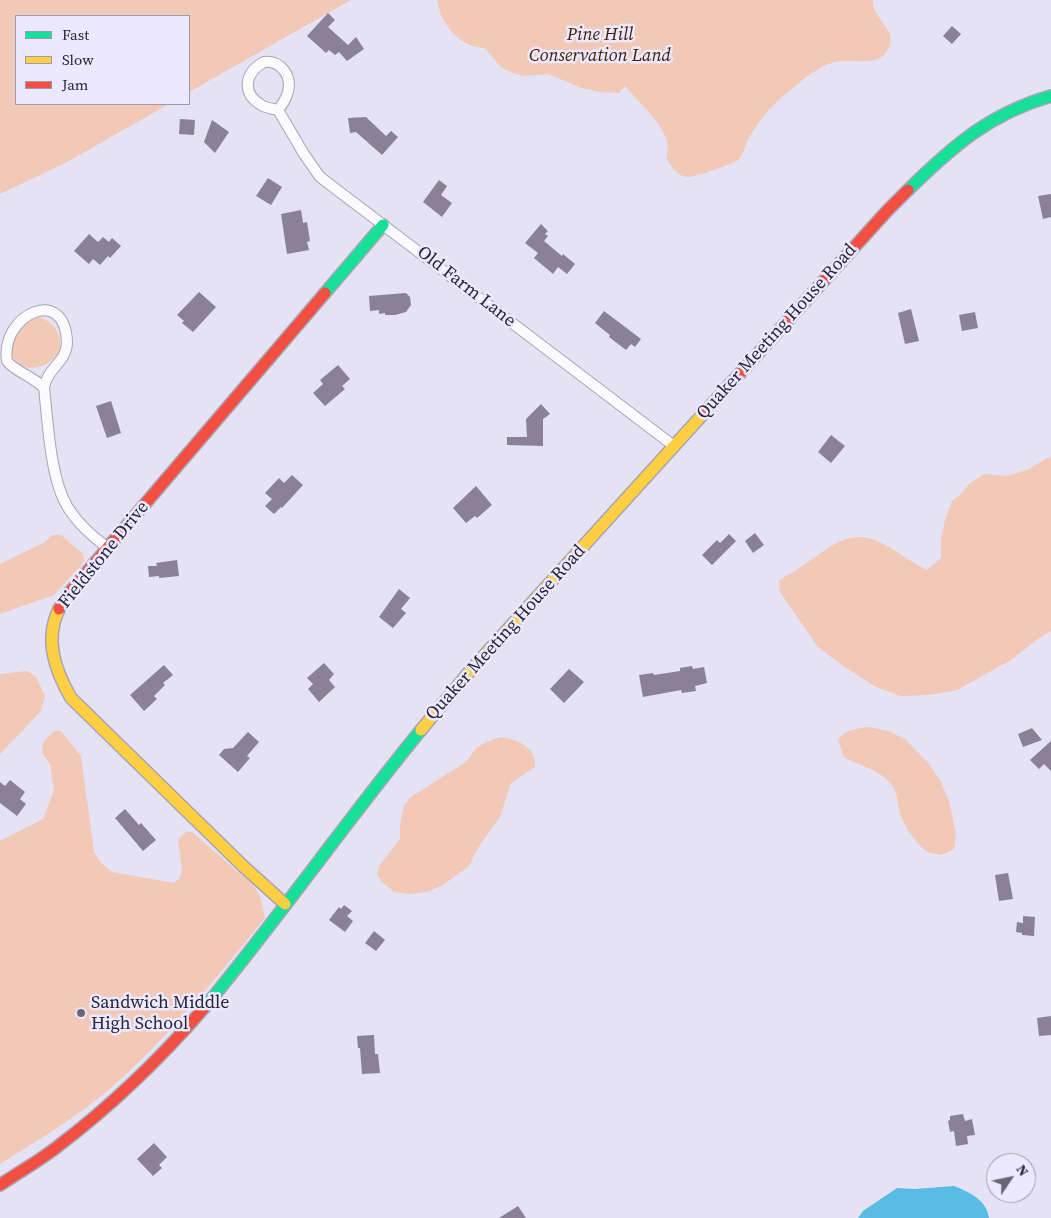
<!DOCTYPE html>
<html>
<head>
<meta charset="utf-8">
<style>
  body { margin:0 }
  #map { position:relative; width:1051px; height:1218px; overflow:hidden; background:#e4e2f3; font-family:"Source Serif 4",serif }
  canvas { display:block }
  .legend { position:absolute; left:15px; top:15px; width:175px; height:90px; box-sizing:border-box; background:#ece9fe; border:1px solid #9d9aae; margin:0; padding:6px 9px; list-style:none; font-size:15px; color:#272437 }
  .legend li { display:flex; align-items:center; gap:10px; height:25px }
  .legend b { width:25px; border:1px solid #9d9aae }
  .north { position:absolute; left:986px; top:1153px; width:50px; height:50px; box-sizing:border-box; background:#ece9fe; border:1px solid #9d9aae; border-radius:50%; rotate:56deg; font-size:14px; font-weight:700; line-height:20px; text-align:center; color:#272437 }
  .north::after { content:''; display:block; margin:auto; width:18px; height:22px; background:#696679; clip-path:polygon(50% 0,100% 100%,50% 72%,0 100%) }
</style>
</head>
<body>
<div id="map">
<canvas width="1051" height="1218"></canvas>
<ul class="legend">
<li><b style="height:6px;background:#16e098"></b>Fast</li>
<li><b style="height:6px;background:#ffcf43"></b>Slow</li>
<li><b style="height:6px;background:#f24e42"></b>Jam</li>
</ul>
<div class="north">N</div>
</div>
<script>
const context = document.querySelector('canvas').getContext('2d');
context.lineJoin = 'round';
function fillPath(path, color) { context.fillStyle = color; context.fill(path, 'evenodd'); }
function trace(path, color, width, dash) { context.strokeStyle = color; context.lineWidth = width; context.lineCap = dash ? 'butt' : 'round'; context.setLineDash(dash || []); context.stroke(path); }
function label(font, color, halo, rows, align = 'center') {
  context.font = font + ' "Source Serif 4",serif'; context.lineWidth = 5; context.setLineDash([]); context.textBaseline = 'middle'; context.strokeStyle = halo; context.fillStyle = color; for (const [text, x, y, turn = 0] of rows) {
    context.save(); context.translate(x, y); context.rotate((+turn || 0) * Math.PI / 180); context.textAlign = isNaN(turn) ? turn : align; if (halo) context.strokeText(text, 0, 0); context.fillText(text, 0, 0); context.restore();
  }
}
const green = new Path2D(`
  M 0,0 L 413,0 L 351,0 L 189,92 L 189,16 L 16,16 L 16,104 L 169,104 L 65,163 L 0,194 Z
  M 437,0 L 873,0 C 871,18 898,30 889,47 C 879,70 854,57 835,62 C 815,67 797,85 781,98 C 768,109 757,124 748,139 C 745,146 743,155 738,160 C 735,163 693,178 688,177 C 678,177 671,166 666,158 C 667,155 668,150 668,147 C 667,126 638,102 625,86 L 619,93 L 599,92 L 582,88 L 548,74 L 524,76 L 510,72 L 501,67 L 485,48 C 458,46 442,26 437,0 Z
  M 32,317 C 41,317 49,320 55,328 C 77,360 22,386 10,351 C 8,345 10,337 11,331 Z
  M 1051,456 L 1051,631 L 1039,638 L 1011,660 L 957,690 L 929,695 L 901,696 L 876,687 L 843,666 L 818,647 L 780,592 L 779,580 C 788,575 797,570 805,564 C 828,549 848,528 877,541 C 895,549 910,562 927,570 L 941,558 L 941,539 L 945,520 L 952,501 L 961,494 L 970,483 L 985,474 L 1007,476 L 1027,470 Z
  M 52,535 L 61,535 L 83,554 L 84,562 L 54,595 L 0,614 L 0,564 L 45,542 Z
  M 27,671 L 36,677 L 45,696 L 41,711 L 0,754 L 0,674 Z
  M 869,727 L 888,731 L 905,739 L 929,764 L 940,780 L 949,801 L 956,834 L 954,849 L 941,855 C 938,854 934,854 930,853 C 918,848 901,822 899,809 C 897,799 897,792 891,784 C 881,770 858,765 844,757 L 838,741 C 845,729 856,729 869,727 Z
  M 54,731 L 61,731 L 81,756 L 94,852 L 101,863 L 112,872 L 174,883 L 180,878 L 182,870 L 178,840 L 186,832 L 192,832 L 252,884 L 260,896 L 265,918 C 215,979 167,1040 107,1091 C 74,1119 36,1141 0,1164 L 0,841 L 43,819 L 54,790 L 50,764 L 43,754 L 42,748 L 44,741 Z
  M 501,737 C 519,740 536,747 535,767 L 511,783 L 500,817 L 479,846 L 469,866 L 443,885 L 427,892 L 409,894 L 394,892 L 383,883 L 377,875 L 380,865 L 400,839 L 400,825 L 404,805 L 411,797 L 466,762 L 477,747 L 489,741 Z`);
const water = new Path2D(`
  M 954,1186 C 969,1192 987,1200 989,1218 L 858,1218 L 863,1211 L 897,1188 L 915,1189 Z`);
const building = new Path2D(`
  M 328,13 L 335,20 L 328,27 L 348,45 L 356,37 L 364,49 L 347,61 L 339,52 L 335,55 L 329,50 L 326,53 L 307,36 Z
  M 952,26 L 961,34 L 952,44 L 943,36 Z
  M 366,117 L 386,136 L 391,131 L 398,137 L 382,155 L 356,132 L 350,133 L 348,118 Z
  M 180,119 L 195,120 L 194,135 L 179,134 Z
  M 212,120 L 229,132 L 215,153 L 204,142 Z
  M 268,178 L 282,187 L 271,205 L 256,196 Z
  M 439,180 L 447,186 L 441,195 L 452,203 L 442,217 L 423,202 Z
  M 1051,194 L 1051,217 L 1043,219 L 1038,196 Z
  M 301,210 L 303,223 L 307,222 L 310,241 L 307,242 L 309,250 L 287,254 L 281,214 Z
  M 541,224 L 548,231 L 545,234 L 548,236 L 544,241 L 562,256 L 563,254 L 575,264 L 567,274 L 558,267 L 553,274 L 534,258 L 538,253 L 525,243 Z
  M 89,234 L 98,242 L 103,237 L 109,242 L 112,238 L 121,246 L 110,258 L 108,256 L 100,265 L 93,259 L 89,264 L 74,251 Z
  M 199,292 L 216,307 L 193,332 L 182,323 L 184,321 L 177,315 Z
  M 406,293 L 410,297 L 411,305 L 406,312 L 395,315 L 385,315 L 385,313 L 379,314 L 379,310 L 370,311 L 369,296 Z
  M 911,309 L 919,341 L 905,344 L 898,313 Z
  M 604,311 L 641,339 L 635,347 L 631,344 L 626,350 L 609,337 L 610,335 L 595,323 Z
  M 975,312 L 978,328 L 962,331 L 959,315 Z
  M 338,365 L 350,379 L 342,386 L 345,389 L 325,406 L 313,393 L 323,384 L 320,380 Z
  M 111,401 L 121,433 L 107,438 L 96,406 Z
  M 541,404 L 550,414 L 543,419 L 543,446 L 507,445 L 507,437 L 527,437 L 526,419 Z
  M 831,435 L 845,446 L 831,463 L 818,452 Z
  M 292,475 L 303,485 L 282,508 L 281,507 L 274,514 L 265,506 L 272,499 L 265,493 L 279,478 L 284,483 Z
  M 476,486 L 492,505 L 477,518 L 475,516 L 466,523 L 453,508 Z
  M 755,533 L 764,545 L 753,553 L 745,541 Z
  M 729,534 L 736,541 L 712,565 L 702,555 L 717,540 L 720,543 Z
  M 177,560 L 179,576 L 159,578 L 159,576 L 149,577 L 148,566 L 157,566 L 156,563 Z
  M 399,589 L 410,598 L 401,609 L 406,613 L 393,628 L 379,617 Z
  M 324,663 L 334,674 L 329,680 L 335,687 L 319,702 L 308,689 L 313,684 L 307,678 Z
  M 164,665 L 173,675 L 163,683 L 165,685 L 154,696 L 157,699 L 144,711 L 130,695 Z
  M 692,666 L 693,669 L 704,667 L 707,683 L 695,686 L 696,691 L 682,693 L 681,690 L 643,697 L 639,675 L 653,673 L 654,675 L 680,671 L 680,668 Z
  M 569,669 L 584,682 L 564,703 L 550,689 Z
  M 1032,728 L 1042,740 L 1023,747 L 1018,734 Z
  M 248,732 L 259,742 L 247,756 L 250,758 L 238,772 L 219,755 L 224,749 L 233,748 Z
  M 1051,741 L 1051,771 L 1044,764 L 1039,769 L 1030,760 Z
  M 10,780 L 25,792 L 20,799 L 26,804 L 17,816 L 0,803 L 0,782 L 5,786 Z
  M 125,809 L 139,825 L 141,823 L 156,840 L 143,851 L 115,818 Z
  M 1008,873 L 1013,899 L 999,901 L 995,875 Z
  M 344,905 L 352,911 L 347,916 L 353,921 L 345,932 L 329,920 L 339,907 L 341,909 Z
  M 1023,916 L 1035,917 L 1034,936 L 1022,935 L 1022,933 L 1016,932 L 1017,922 L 1023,923 Z
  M 374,931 L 385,940 L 376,951 L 365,943 Z
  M 1051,1016 L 1051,1035 L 1039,1036 L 1037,1018 Z
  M 374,1035 L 375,1054 L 378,1054 L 380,1073 L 362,1074 L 360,1048 L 358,1048 L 357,1036 Z
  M 963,1114 L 965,1121 L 972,1119 L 975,1135 L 967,1136 L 968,1144 L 956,1146 L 954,1131 L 950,1132 L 948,1121 L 950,1120 L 950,1116 Z
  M 154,1143 L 167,1157 L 159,1165 L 162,1168 L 153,1176 L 137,1159 Z
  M 518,1206 L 526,1218 L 499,1218 Z`);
const street = new Path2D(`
  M 264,62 C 281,60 292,76 288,92 C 286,99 282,105 278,110 C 273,109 267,108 263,106 C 241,94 244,73 264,62 Z
  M 278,110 L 304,154 L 320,177 L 674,446
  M 44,388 C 34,377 14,371 7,361 C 0,315 65,284 67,342 C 67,362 47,368 44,388 C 48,422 50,477 67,506 C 78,524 92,536 108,548`);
const fast = new Path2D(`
  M 908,190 C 953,146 989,114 1051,96
  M 325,293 L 383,225
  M 204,1008 C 279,918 346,821 421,730`);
const slow = new Path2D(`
  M 59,609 C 44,640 55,670 71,698 L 244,867 L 285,904
  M 421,730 L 470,671 L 704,413`);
const jam = new Path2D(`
  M 704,413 L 887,211 L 908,190
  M 59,609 L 69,593 L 325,293
  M 0,1185 C 19,1172 39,1161 57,1147 C 111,1106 160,1059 204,1008`);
const markers = [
  [81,1013,5,"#696679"]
];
const parkNames = [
  ["Pine Hill",600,35],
  ["Conservation Land",600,56]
];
const streetNames = [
  ["Old Farm Lane",466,287,38],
  ["Quaker Meeting House Road",777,332,-48],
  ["Fieldstone Drive",104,555,-51],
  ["Quaker Meeting House Road",506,633,-48]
];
const poiNames = [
  ["Sandwich Middle",91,1003],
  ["High School",91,1024]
];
fillPath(green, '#f2c8b7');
fillPath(water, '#59bce5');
fillPath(building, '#8b8197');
trace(street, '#a6a4b5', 12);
trace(fast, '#a6a4b5', 14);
trace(slow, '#a6a4b5', 14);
trace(jam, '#a6a4b5', 14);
trace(street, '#fbfbfd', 10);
trace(fast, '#16e098', 11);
trace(slow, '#ffcf43', 11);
trace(jam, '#f24e42', 11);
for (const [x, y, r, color] of markers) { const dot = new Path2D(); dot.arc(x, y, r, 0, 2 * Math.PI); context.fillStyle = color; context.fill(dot); trace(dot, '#ece9fe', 2); }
label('italic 18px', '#442008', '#ece9fe', parkNames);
label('18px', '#272437', '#ece9fe', streetNames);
label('18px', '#272437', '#ece9fe', poiNames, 'left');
</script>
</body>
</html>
